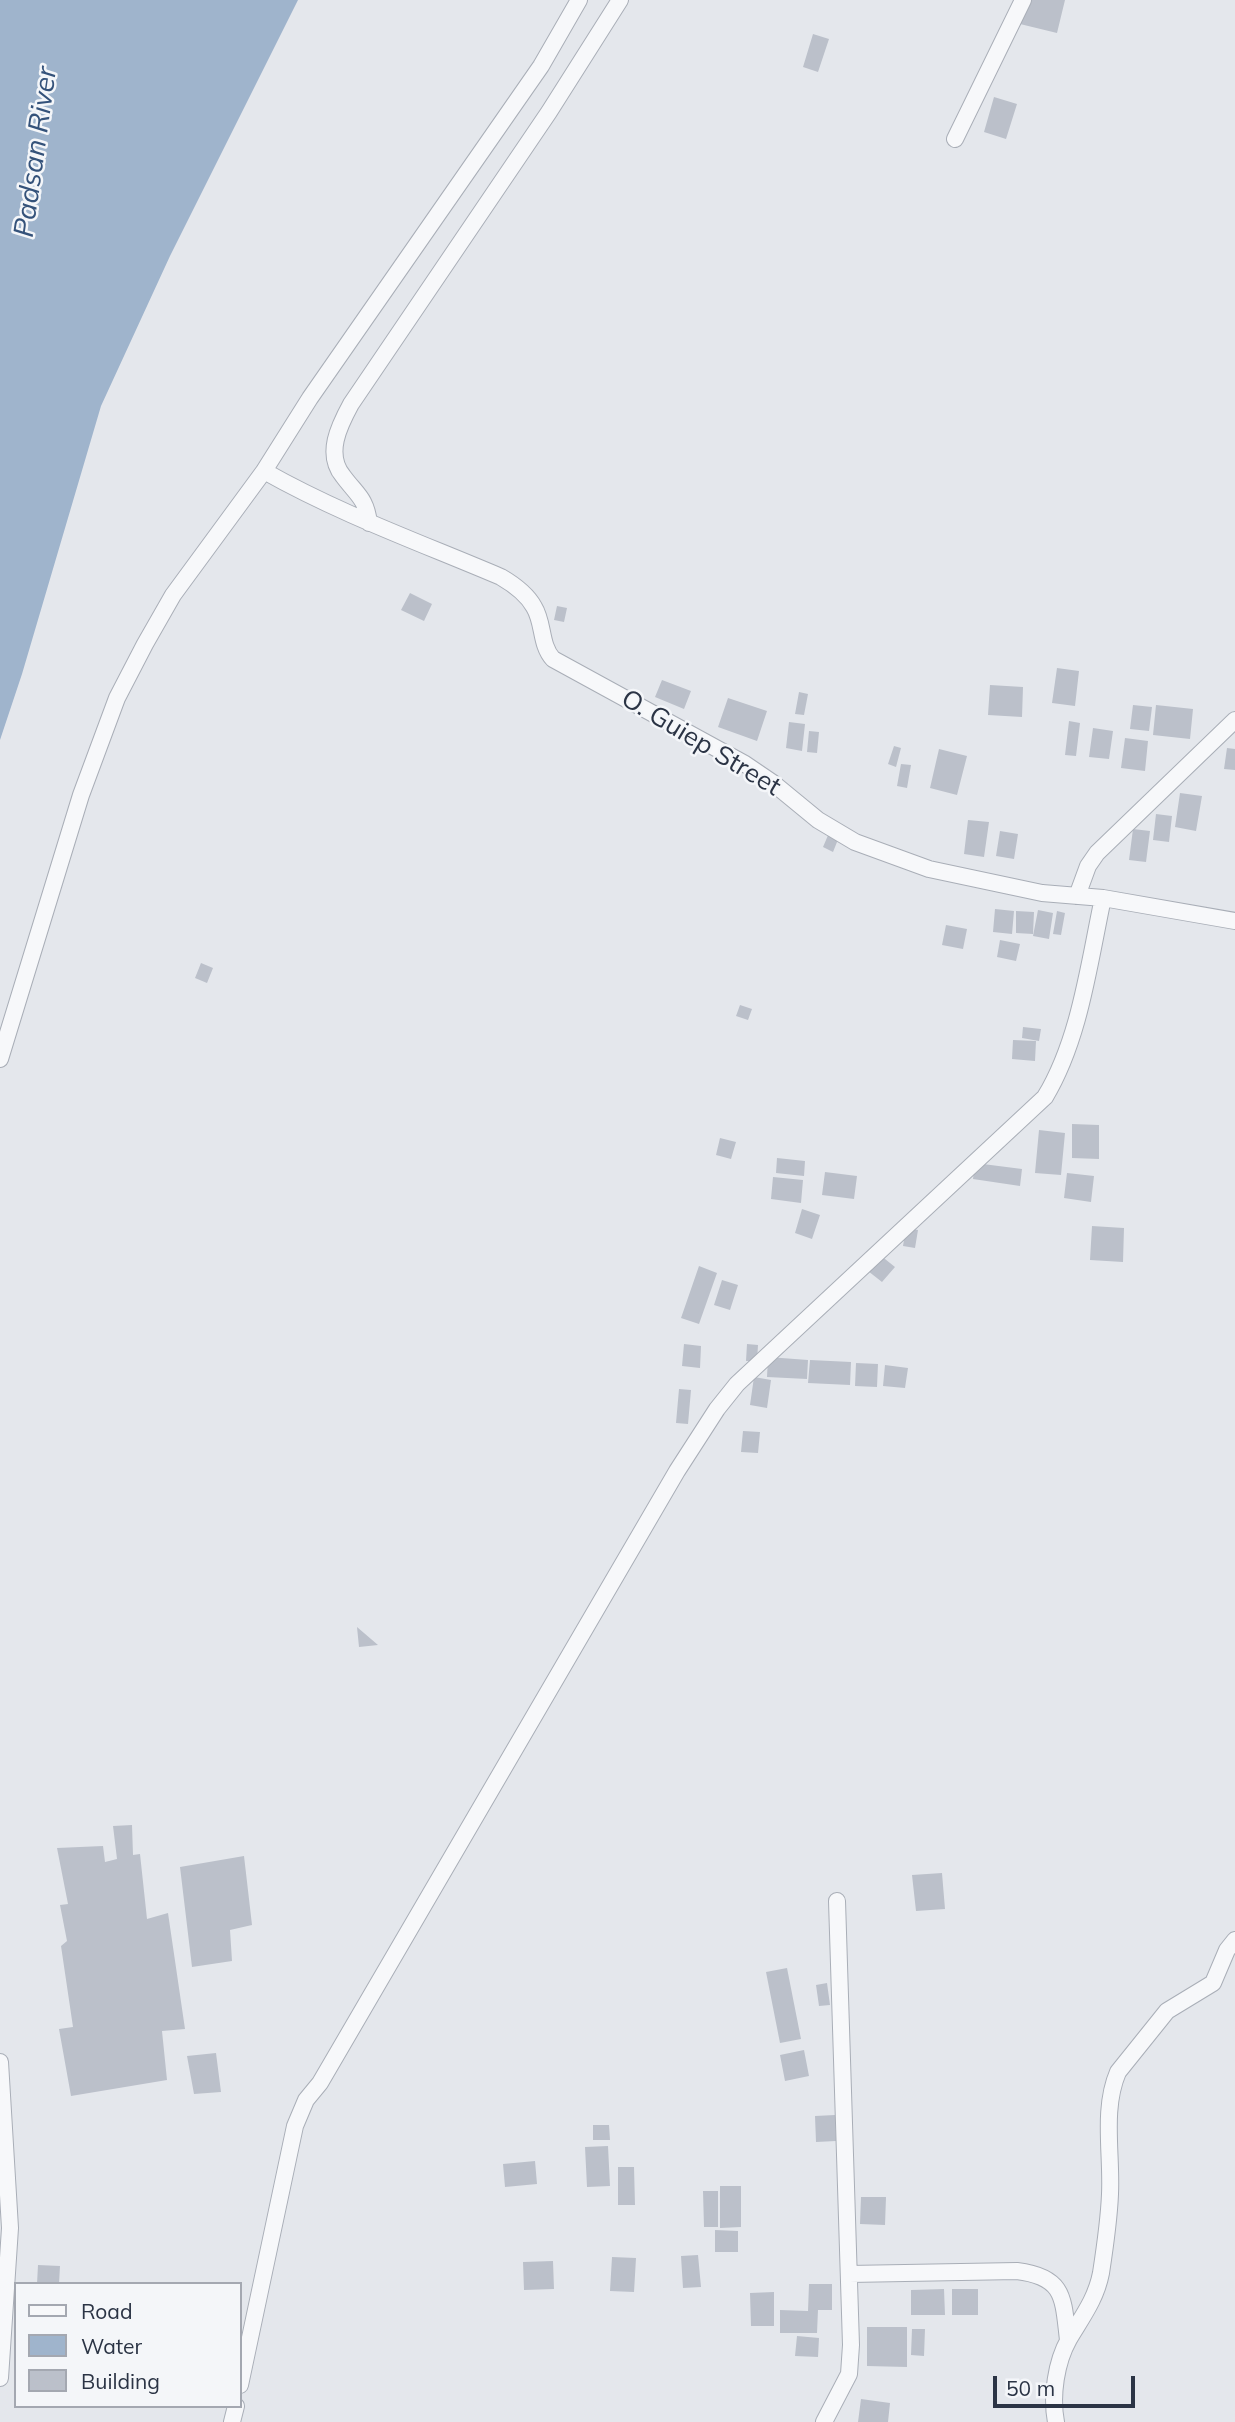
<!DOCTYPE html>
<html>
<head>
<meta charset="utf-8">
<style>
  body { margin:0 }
  #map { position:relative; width:1235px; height:2422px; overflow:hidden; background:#e4e7ec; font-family:Mulish,sans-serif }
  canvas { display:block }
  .legend { position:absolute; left:14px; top:2282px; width:228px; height:126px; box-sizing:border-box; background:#f4f6f9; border:2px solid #a4a8b1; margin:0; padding:9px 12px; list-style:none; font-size:21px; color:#2b3445 }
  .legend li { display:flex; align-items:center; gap:14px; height:35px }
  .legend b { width:35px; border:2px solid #a4a8b1 }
  .scale { position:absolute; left:993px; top:2376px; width:142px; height:32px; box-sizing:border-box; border:4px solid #2b3445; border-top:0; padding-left:9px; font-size:21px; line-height:24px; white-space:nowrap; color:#2b3445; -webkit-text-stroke:5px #f4f6f9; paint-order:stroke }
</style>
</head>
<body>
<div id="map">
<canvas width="1235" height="2422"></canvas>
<ul class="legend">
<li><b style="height:9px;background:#f7f8fa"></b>Road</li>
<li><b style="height:19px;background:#9fb4cc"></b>Water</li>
<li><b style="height:19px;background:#bbc0ca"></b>Building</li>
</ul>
<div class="scale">50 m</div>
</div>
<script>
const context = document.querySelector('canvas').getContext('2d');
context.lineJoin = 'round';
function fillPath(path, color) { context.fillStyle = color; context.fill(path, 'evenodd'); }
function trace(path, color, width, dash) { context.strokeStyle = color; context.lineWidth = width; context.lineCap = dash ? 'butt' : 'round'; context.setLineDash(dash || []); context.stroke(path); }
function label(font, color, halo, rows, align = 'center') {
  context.font = font + ' Mulish,sans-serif'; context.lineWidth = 5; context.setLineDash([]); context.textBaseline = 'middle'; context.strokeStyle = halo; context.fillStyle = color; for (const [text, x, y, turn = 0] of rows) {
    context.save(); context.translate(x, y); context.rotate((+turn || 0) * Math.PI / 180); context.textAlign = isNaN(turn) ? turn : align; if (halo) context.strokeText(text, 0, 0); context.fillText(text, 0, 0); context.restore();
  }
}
const water = new Path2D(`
  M 0,0 L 298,0 L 170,256 L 101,406 L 22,674 L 0,740 Z`);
const building = new Path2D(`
  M 1026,0 L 1065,0 L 1057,33 L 1020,24 Z
  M 813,34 L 829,39 L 818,72 L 803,67 Z
  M 994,97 L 1017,104 L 1006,139 L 984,132 Z
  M 410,593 L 432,604 L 424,621 L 401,610 Z
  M 557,606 L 567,608 L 564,622 L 554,620 Z
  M 1057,668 L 1079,671 L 1075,706 L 1052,703 Z
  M 662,680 L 691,691 L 684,709 L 655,697 Z
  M 990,685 L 1023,687 L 1022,717 L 988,715 Z
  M 799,692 L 808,694 L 804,715 L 795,714 Z
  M 728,698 L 767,711 L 757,741 L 718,727 Z
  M 1133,705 L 1152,707 L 1149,731 L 1130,729 Z
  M 1156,705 L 1193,709 L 1190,739 L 1153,735 Z
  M 1069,721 L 1080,723 L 1076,756 L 1065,755 Z
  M 789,722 L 805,724 L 802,751 L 786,748 Z
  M 1093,728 L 1113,731 L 1109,759 L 1089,757 Z
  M 809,731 L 819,732 L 817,753 L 807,752 Z
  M 1125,738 L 1148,741 L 1145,771 L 1121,768 Z
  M 894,746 L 901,748 L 896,767 L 888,764 Z
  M 1227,748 L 1235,749 L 1235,770 L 1224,769 Z
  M 939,749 L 967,756 L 957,795 L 930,788 Z
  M 901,764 L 911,765 L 907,788 L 897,786 Z
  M 1180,793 L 1202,796 L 1196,831 L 1175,827 Z
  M 1156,814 L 1172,816 L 1169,842 L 1153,840 Z
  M 968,820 L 989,822 L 984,857 L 964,854 Z
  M 1133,829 L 1150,831 L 1146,862 L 1129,860 Z
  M 1000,831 L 1018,834 L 1014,859 L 996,856 Z
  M 829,833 L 839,837 L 833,852 L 823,847 Z
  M 995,909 L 1014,911 L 1012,934 L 993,932 Z
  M 1038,910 L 1053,913 L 1049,939 L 1033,936 Z
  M 1016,911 L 1034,912 L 1033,934 L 1016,933 Z
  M 1057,911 L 1065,913 L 1061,935 L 1053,934 Z
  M 946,925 L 967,929 L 963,949 L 942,945 Z
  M 1000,940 L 1020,944 L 1016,961 L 997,957 Z
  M 201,963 L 213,968 L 207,983 L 195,978 Z
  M 740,1005 L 752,1009 L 748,1020 L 736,1016 Z
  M 1023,1027 L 1041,1029 L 1039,1041 L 1022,1038 Z
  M 1013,1040 L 1036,1041 L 1035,1061 L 1012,1059 Z
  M 1072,1124 L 1099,1125 L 1099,1159 L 1072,1158 Z
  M 1039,1130 L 1065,1133 L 1061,1175 L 1035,1173 Z
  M 720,1138 L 736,1142 L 731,1159 L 716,1155 Z
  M 777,1158 L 805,1161 L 804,1176 L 776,1173 Z
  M 975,1163 L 1022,1169 L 1020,1186 L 973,1179 Z
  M 825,1172 L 857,1176 L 854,1199 L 822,1195 Z
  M 1067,1173 L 1094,1176 L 1091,1202 L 1064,1198 Z
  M 773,1177 L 803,1180 L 801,1203 L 771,1199 Z
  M 802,1209 L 820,1215 L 812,1239 L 795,1233 Z
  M 1092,1226 L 1124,1228 L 1123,1262 L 1090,1260 Z
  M 906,1228 L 918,1230 L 915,1248 L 903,1246 Z
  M 880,1255 L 895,1267 L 882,1282 L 868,1271 Z
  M 699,1266 L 717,1273 L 699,1324 L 681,1318 Z
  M 722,1280 L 738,1285 L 730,1310 L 714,1305 Z
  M 684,1344 L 701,1346 L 700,1368 L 682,1366 Z
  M 747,1344 L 758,1345 L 757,1361 L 746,1361 Z
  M 768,1357 L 808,1360 L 807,1379 L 767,1377 Z
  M 810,1360 L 851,1362 L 850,1385 L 808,1383 Z
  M 856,1363 L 878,1364 L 877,1387 L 855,1386 Z
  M 885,1365 L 908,1368 L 905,1388 L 883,1386 Z
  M 754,1377 L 771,1380 L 767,1408 L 750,1405 Z
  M 679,1389 L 691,1390 L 688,1424 L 676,1423 Z
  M 743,1431 L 760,1432 L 758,1453 L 741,1452 Z
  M 357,1627 L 378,1645 L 359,1647 Z
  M 132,1825 L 133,1855 L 140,1854 L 147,1919 L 168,1913 L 185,2029 L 162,2031 L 167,2080 L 71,2096 L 59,2029 L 73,2027 L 61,1946 L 67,1941 L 60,1905 L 68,1904 L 57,1848 L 103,1846 L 105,1862 L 117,1859 L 113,1826 Z
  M 244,1856 L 252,1925 L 230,1930 L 232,1961 L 192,1967 L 180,1867 Z
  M 942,1873 L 945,1909 L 916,1911 L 912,1875 Z
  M 787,1968 L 801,2039 L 780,2043 L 766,1972 Z
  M 827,1983 L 830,2005 L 819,2006 L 816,1985 Z
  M 804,2050 L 809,2076 L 785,2081 L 780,2055 Z
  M 216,2053 L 221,2092 L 194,2094 L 187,2056 Z
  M 835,2115 L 836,2141 L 816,2142 L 815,2116 Z
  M 593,2125 L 609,2125 L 610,2140 L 593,2140 Z
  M 608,2146 L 610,2186 L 587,2187 L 585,2147 Z
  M 535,2161 L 537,2184 L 505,2187 L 503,2164 Z
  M 618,2167 L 634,2167 L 635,2205 L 618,2205 Z
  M 720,2186 L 741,2186 L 741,2227 L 720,2228 Z
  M 703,2191 L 718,2191 L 718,2227 L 704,2227 Z
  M 861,2197 L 886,2197 L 885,2225 L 860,2224 Z
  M 715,2230 L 738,2231 L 738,2252 L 715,2252 Z
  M 698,2255 L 701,2287 L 683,2288 L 681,2256 Z
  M 612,2257 L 636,2258 L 634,2292 L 610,2291 Z
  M 553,2261 L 554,2289 L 524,2290 L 523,2262 Z
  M 38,2265 L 60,2266 L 59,2284 L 37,2284 Z
  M 809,2284 L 832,2284 L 832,2310 L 818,2310 L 817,2333 L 780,2333 L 780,2310 L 808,2311 Z
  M 944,2289 L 945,2315 L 911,2315 L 911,2290 Z
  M 952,2289 L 978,2289 L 978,2315 L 952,2315 Z
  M 774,2292 L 774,2326 L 751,2326 L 750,2293 Z
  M 867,2327 L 907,2327 L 907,2367 L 867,2366 Z
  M 912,2329 L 925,2329 L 924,2356 L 911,2355 Z
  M 797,2336 L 819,2338 L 818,2357 L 795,2356 Z
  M 861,2399 L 890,2403 L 888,2422 L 858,2422 Z`);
const minor = new Path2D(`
  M 955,139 L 1023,0
  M 264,471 C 340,514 421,543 501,577 C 513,584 527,594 534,607 C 544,623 540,645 553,659 L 745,764 L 773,783 L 818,820 L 855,842 L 929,869 L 1042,893 L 1103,898 L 1235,921
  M 369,523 C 366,498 357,495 343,476 C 325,454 339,426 351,404 L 549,112 L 620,0
  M 1077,896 L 1088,866 L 1097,853 L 1235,720
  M 0,1059 L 81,795 L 117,698 L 145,644 L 173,595 L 264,471 L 310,398 L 541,66 L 579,0
  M 0,2062 L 10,2228 L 0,2378
  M 849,2274 L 1017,2271 C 1065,2277 1063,2298 1068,2340
  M 240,2385 L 295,2126 L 306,2100 L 320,2083 L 677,1471 L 717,1409 L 737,1384 L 1045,1097 C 1080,1039 1089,963 1103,898
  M 232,2422 L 236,2406
  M 824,2422 L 849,2374 L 851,2345 L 837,1901
  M 1056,2422 C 1051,2396 1056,2362 1069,2339 C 1082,2317 1096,2299 1101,2273 C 1105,2247 1109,2219 1110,2194 C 1112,2154 1102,2109 1118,2072 L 1167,2011 L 1213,1983 L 1227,1950 L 1235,1940`);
const streetNames = [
  ["O. Guiep Street",701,743,31]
];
const waterNames = [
  ["Padsan River",36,152,-82]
];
fillPath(water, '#9fb4cc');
fillPath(building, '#bbc0ca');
trace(minor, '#a9aeb7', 18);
trace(minor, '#f7f8fa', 16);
label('26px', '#2b3445', '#f4f6f9', streetNames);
label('italic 28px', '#34527a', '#f4f6f9', waterNames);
</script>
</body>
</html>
